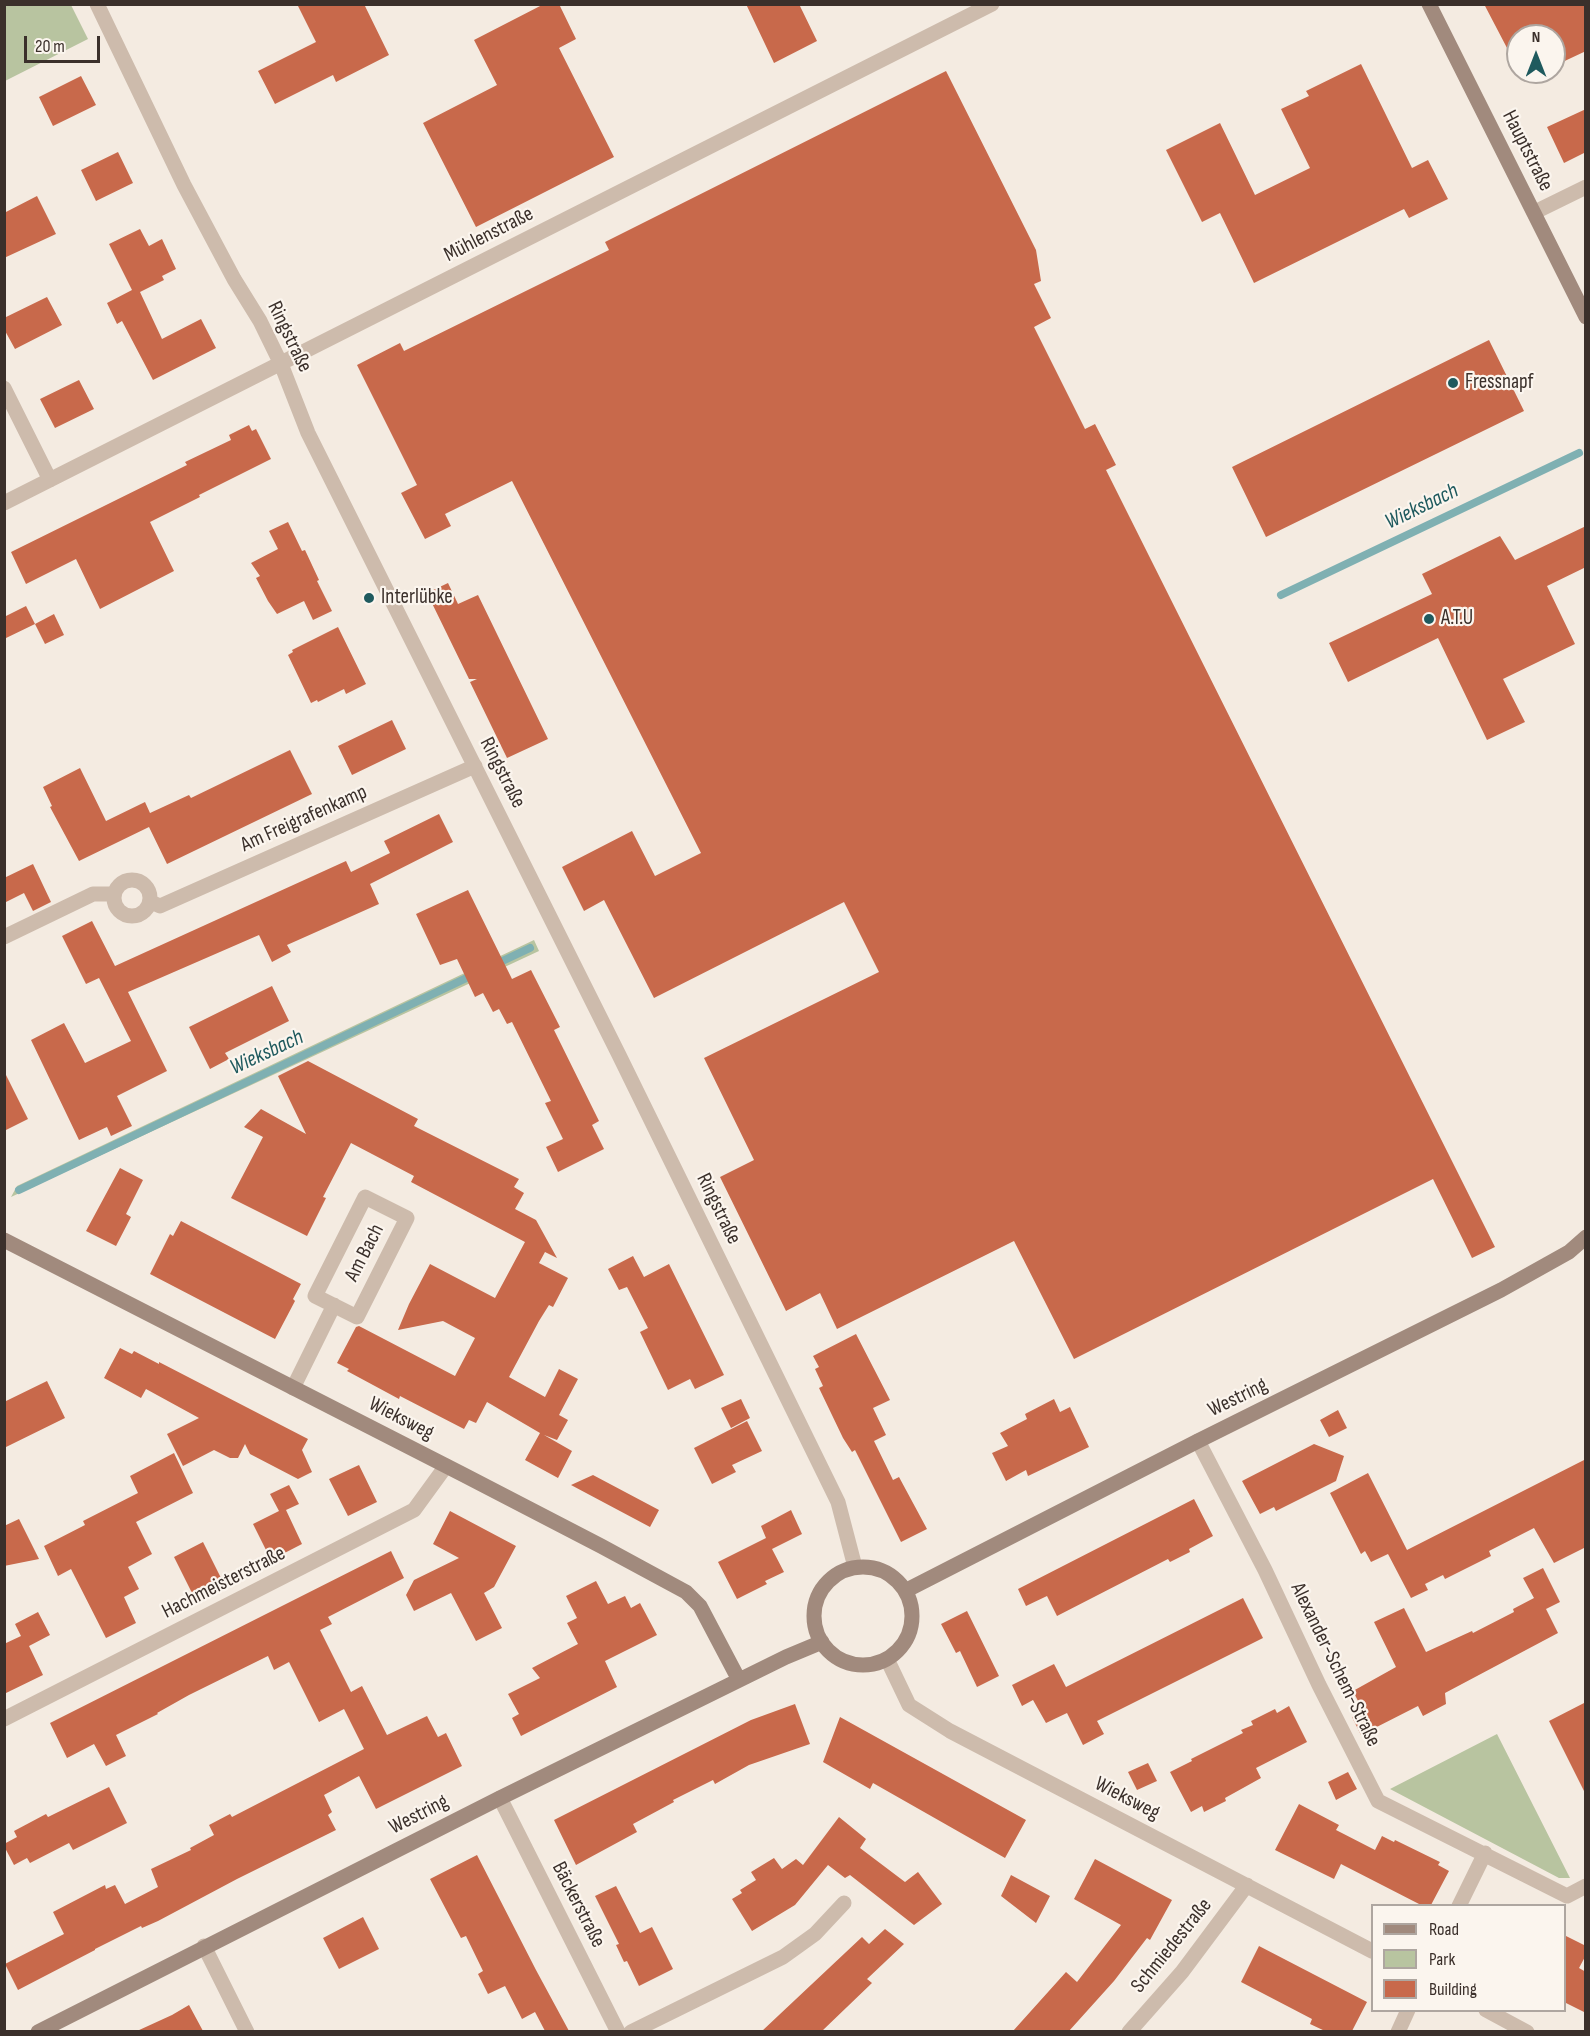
<!DOCTYPE html>
<html>
<head>
<meta charset="utf-8">
<style>
  body { margin:0 }
  #map { position:relative; width:1590px; height:2036px; overflow:hidden; background:#f4ebe1; font-family:"Sofia Sans Condensed",sans-serif }
  canvas { display:block }
  .frame { position:absolute; inset:0; border:6px solid #3b302b; pointer-events:none }
  .legend { position:absolute; left:1371px; top:1904px; width:195px; height:108px; box-sizing:border-box; background:#fbf5ee; border:2px solid #aea6a0; margin:0; padding:8px 10px; list-style:none; font-size:18px; color:#3b302b }
  .legend li { display:flex; align-items:center; gap:12px; height:30px }
  .legend b { width:30px; border:2px solid #aea6a0 }
  .north { position:absolute; left:1506px; top:24px; width:60px; height:60px; box-sizing:border-box; background:#fbf5ee; border:2px solid #aea6a0; border-radius:50%; rotate:0deg; font-size:16px; font-weight:700; line-height:24px; text-align:center; color:#3b302b }
  .north::after { content:''; display:block; margin:auto; width:21px; height:27px; background:#1f5a5e; clip-path:polygon(50% 0,100% 100%,50% 72%,0 100%) }
  .scale { position:absolute; left:24px; top:36px; width:76px; height:27px; box-sizing:border-box; border:3px solid #3b302b; border-top:0; padding-left:8px; font-size:18px; line-height:21px; white-space:nowrap; color:#3b302b; -webkit-text-stroke:4px #fbf5ee; paint-order:stroke }
</style>
</head>
<body>
<div id="map">
<canvas width="1590" height="2036"></canvas>
<div class="frame"></div>
<ul class="legend">
<li><b style="height:8px;background:#a18a7d"></b>Road</li>
<li><b style="height:16px;background:#b8c4a0"></b>Park</li>
<li><b style="height:16px;background:#c8694b"></b>Building</li>
</ul>
<div class="north">N</div>
<div class="scale">20 m</div>
</div>
<script>
const context = document.querySelector('canvas').getContext('2d');
context.lineJoin = 'round';
function fillPath(path, color) { context.fillStyle = color; context.fill(path, 'evenodd'); }
function trace(path, color, width, dash) { context.strokeStyle = color; context.lineWidth = width; context.lineCap = dash ? 'butt' : 'round'; context.setLineDash(dash || []); context.stroke(path); }
function label(font, color, halo, rows, align = 'center') {
  context.font = font + ' "Sofia Sans Condensed",sans-serif'; context.lineWidth = 4.5; context.setLineDash([]); context.textBaseline = 'middle'; context.strokeStyle = halo; context.fillStyle = color; for (const [text, x, y, turn = 0] of rows) {
    context.save(); context.translate(x, y); context.rotate((+turn || 0) * Math.PI / 180); context.textAlign = isNaN(turn) ? turn : align; if (halo) context.strokeText(text, 0, 0); context.fillText(text, 0, 0); context.restore();
  }
}
const green = new Path2D(`
  M 5,4 L 71,5 L 88,39 L 5,81 Z
  M 534,940 L 539,951 L 11,1197 L 17,1186 Z
  M 1497,1734 L 1570,1878 L 1559,1878 L 1390,1789 Z`);
const stream = new Path2D(`
  M 1281,595 L 1579,453
  M 494,965 L 530,948
  M 19,1190 L 475,974`);
const building = new Path2D(`
  M 297,4 L 364,4 L 389,55 L 336,82 L 333,75 L 275,104 L 258,71 L 316,42 Z
  M 544,4 L 559,4 L 576,39 L 559,48 L 614,157 L 476,227 L 423,123 L 497,85 L 474,40 Z
  M 746,4 L 799,4 L 817,41 L 774,63 Z
  M 1484,4 L 1586,4 L 1586,51 L 1554,66 L 1554,36 L 1518,36 L 1518,69 Z
  M 1361,64 L 1412,168 L 1428,160 L 1448,199 L 1409,218 L 1404,209 L 1254,283 L 1220,213 L 1202,222 L 1166,150 L 1220,123 L 1255,195 L 1310,168 L 1281,109 L 1309,96 L 1306,91 Z
  M 946,71 L 1036,250 L 1041,281 L 1034,284 L 1051,318 L 1034,327 L 1085,429 L 1095,424 L 1116,465 L 1106,470 L 1495,1247 L 1472,1258 L 1433,1179 L 1074,1359 L 1014,1241 L 837,1329 L 820,1293 L 786,1311 L 720,1177 L 754,1160 L 704,1058 L 879,972 L 844,902 L 654,998 L 604,900 L 584,911 L 562,867 L 632,831 L 655,876 L 701,853 L 512,481 L 445,514 L 451,526 L 425,539 L 401,493 L 417,485 L 357,365 L 400,343 L 404,351 L 609,250 L 605,242 Z
  M 1520,72 L 1543,72 L 1524,81 Z
  M 81,76 L 96,105 L 53,126 L 39,97 Z
  M 1586,109 L 1586,152 L 1564,163 L 1547,127 Z
  M 118,152 L 133,183 L 96,201 L 81,170 Z
  M 37,196 L 56,234 L 4,258 L 4,213 Z
  M 140,229 L 149,246 L 162,239 L 176,269 L 162,276 L 164,280 L 140,292 L 162,339 L 201,319 L 216,348 L 153,380 L 122,321 L 117,324 L 107,303 L 132,290 L 109,244 Z
  M 47,297 L 62,325 L 15,349 L 4,329 L 4,318 Z
  M 1489,340 L 1524,411 L 1266,537 L 1232,467 Z
  M 79,380 L 94,409 L 55,428 L 40,399 Z
  M 249,425 L 252,431 L 256,429 L 271,459 L 199,495 L 200,497 L 150,522 L 174,571 L 100,609 L 76,559 L 26,584 L 11,552 L 187,465 L 185,462 L 231,440 L 229,435 Z
  M 288,522 L 302,551 L 305,550 L 319,580 L 317,581 L 332,611 L 313,620 L 304,601 L 277,614 L 268,601 L 256,578 L 260,576 L 251,563 L 278,549 L 269,531 Z
  M 1586,526 L 1586,567 L 1547,586 L 1575,644 L 1503,679 L 1525,722 L 1487,740 L 1438,638 L 1348,682 L 1329,643 L 1432,594 L 1422,574 L 1500,536 L 1515,560 Z
  M 448,583 L 458,604 L 478,595 L 548,739 L 507,758 L 470,682 L 477,679 L 469,679 L 427,593 Z
  M 26,606 L 35,624 L 4,639 L 4,617 Z
  M 54,614 L 64,635 L 45,644 L 35,624 Z
  M 338,627 L 366,684 L 346,694 L 344,689 L 318,702 L 317,700 L 311,703 L 288,655 L 293,652 L 292,650 Z
  M 392,720 L 406,749 L 352,775 L 338,746 Z
  M 290,750 L 312,794 L 167,864 L 149,827 L 79,861 L 50,807 L 52,806 L 43,787 L 80,768 L 106,821 L 145,802 L 150,813 L 189,795 L 191,798 Z
  M 439,814 L 453,842 L 370,884 L 379,904 L 287,945 L 291,952 L 272,962 L 259,935 L 128,992 L 167,1071 L 117,1096 L 132,1126 L 111,1136 L 107,1127 L 79,1140 L 31,1040 L 64,1023 L 85,1063 L 131,1041 L 99,978 L 86,984 L 62,936 L 92,921 L 115,966 L 346,861 L 351,872 L 390,853 L 384,841 Z
  M 33,864 L 51,902 L 33,911 L 24,893 L 4,903 L 4,878 Z
  M 468,890 L 512,979 L 531,970 L 560,1027 L 554,1030 L 599,1121 L 592,1125 L 604,1149 L 558,1172 L 546,1147 L 563,1139 L 545,1103 L 551,1101 L 512,1022 L 507,1024 L 499,1009 L 493,1012 L 483,993 L 475,997 L 457,959 L 440,965 L 416,914 Z
  M 272,986 L 289,1021 L 225,1053 L 229,1059 L 210,1069 L 189,1027 Z
  M 308,1061 L 418,1119 L 414,1126 L 519,1179 L 514,1187 L 524,1193 L 515,1209 L 536,1220 L 557,1258 L 545,1252 L 539,1263 L 568,1278 L 553,1307 L 549,1305 L 539,1321 L 509,1377 L 545,1397 L 559,1369 L 578,1379 L 559,1415 L 568,1420 L 557,1440 L 544,1435 L 572,1451 L 558,1478 L 525,1460 L 540,1433 L 487,1402 L 476,1423 L 469,1420 L 464,1429 L 400,1396 L 399,1399 L 347,1371 L 349,1369 L 337,1363 L 356,1327 L 359,1326 L 455,1376 L 475,1338 L 443,1321 L 398,1330 L 409,1304 L 430,1264 L 495,1298 L 525,1242 L 411,1182 L 414,1176 L 351,1143 L 323,1197 L 326,1198 L 307,1236 L 231,1198 L 263,1137 L 244,1127 L 261,1109 L 306,1134 L 278,1076 Z
  M 4,1071 L 28,1119 L 4,1131 Z
  M 120,1168 L 143,1180 L 126,1214 L 131,1217 L 116,1246 L 86,1231 Z
  M 181,1221 L 301,1284 L 293,1299 L 295,1301 L 275,1339 L 150,1274 L 170,1234 L 173,1236 Z
  M 633,1256 L 644,1277 L 669,1264 L 724,1375 L 695,1389 L 690,1379 L 668,1390 L 640,1332 L 648,1328 L 627,1287 L 619,1290 L 608,1269 Z
  M 856,1334 L 890,1400 L 873,1408 L 886,1435 L 874,1441 L 893,1480 L 899,1477 L 927,1529 L 901,1542 L 855,1450 L 852,1452 L 843,1438 L 819,1388 L 823,1386 L 815,1369 L 819,1367 L 813,1356 Z
  M 120,1348 L 132,1354 L 134,1351 L 159,1364 L 159,1362 L 308,1439 L 302,1450 L 312,1472 L 298,1479 L 250,1454 L 245,1444 L 238,1458 L 230,1458 L 214,1450 L 183,1466 L 167,1434 L 199,1418 L 146,1389 L 141,1398 L 104,1378 Z
  M 47,1381 L 65,1418 L 4,1448 L 4,1402 Z
  M 741,1399 L 750,1418 L 731,1428 L 721,1408 Z
  M 1054,1399 L 1060,1412 L 1070,1407 L 1089,1447 L 1028,1476 L 1026,1470 L 1006,1481 L 992,1453 L 1008,1446 L 1000,1433 L 1027,1419 L 1025,1414 Z
  M 1338,1410 L 1347,1428 L 1329,1437 L 1320,1420 Z
  M 747,1421 L 762,1451 L 732,1465 L 736,1472 L 712,1484 L 694,1448 Z
  M 1314,1444 L 1344,1456 L 1336,1481 L 1276,1511 L 1274,1507 L 1260,1514 L 1242,1481 Z
  M 174,1453 L 193,1493 L 136,1522 L 152,1554 L 128,1567 L 139,1589 L 124,1597 L 136,1623 L 106,1638 L 71,1569 L 58,1576 L 44,1546 L 85,1525 L 83,1521 L 138,1493 L 130,1476 Z
  M 1586,1459 L 1586,1547 L 1554,1563 L 1534,1528 L 1489,1551 L 1491,1556 L 1445,1579 L 1443,1575 L 1425,1584 L 1428,1590 L 1411,1598 L 1388,1554 L 1371,1562 L 1365,1551 L 1361,1554 L 1330,1493 L 1368,1473 L 1407,1550 Z
  M 359,1465 L 377,1502 L 348,1516 L 329,1479 Z
  M 593,1475 L 659,1510 L 650,1527 L 571,1485 Z
  M 289,1485 L 299,1504 L 286,1510 L 302,1544 L 271,1560 L 253,1524 L 279,1511 L 270,1494 Z
  M 1194,1499 L 1213,1536 L 1189,1549 L 1190,1552 L 1170,1562 L 1168,1559 L 1057,1616 L 1047,1596 L 1026,1606 L 1018,1589 Z
  M 791,1510 L 802,1534 L 772,1549 L 784,1572 L 765,1581 L 767,1584 L 737,1599 L 718,1562 L 766,1538 L 761,1526 Z
  M 450,1511 L 516,1546 L 494,1587 L 484,1593 L 502,1628 L 476,1641 L 451,1593 L 414,1611 L 406,1595 L 414,1580 L 459,1558 L 433,1544 Z
  M 19,1519 L 39,1559 L 4,1566 L 4,1526 Z
  M 203,1542 L 221,1578 L 192,1593 L 174,1557 Z
  M 391,1551 L 404,1578 L 328,1617 L 332,1624 L 320,1630 L 351,1692 L 362,1686 L 387,1735 L 427,1716 L 438,1737 L 446,1733 L 462,1766 L 376,1809 L 359,1776 L 324,1795 L 332,1812 L 328,1815 L 336,1830 L 237,1879 L 158,1921 L 142,1928 L 141,1926 L 95,1949 L 95,1950 L 18,1990 L 5,1964 L 64,1934 L 53,1912 L 105,1885 L 106,1889 L 115,1885 L 125,1904 L 158,1887 L 151,1869 L 191,1850 L 190,1848 L 214,1835 L 209,1825 L 230,1814 L 232,1817 L 364,1749 L 344,1709 L 319,1722 L 289,1662 L 274,1670 L 268,1656 L 189,1695 L 157,1713 L 158,1714 L 116,1735 L 126,1756 L 106,1766 L 94,1744 L 67,1758 L 50,1723 Z
  M 1543,1568 L 1560,1602 L 1546,1609 L 1558,1633 L 1445,1693 L 1446,1704 L 1423,1716 L 1418,1706 L 1361,1735 L 1352,1717 L 1363,1711 L 1353,1691 L 1396,1667 L 1374,1622 L 1404,1608 L 1426,1652 L 1472,1631 L 1473,1633 L 1514,1612 L 1513,1609 L 1534,1598 L 1523,1578 Z
  M 596,1581 L 608,1604 L 625,1596 L 631,1608 L 640,1603 L 657,1635 L 605,1661 L 617,1687 L 521,1736 L 512,1718 L 519,1714 L 508,1694 L 540,1678 L 532,1668 L 578,1644 L 567,1623 L 577,1618 L 566,1596 Z
  M 1243,1598 L 1263,1638 L 1097,1721 L 1104,1734 L 1083,1745 L 1067,1713 L 1046,1723 L 1033,1700 L 1022,1706 L 1012,1685 L 1054,1664 L 1066,1687 Z
  M 967,1611 L 999,1676 L 977,1687 L 960,1651 L 956,1653 L 941,1624 Z
  M 38,1612 L 50,1635 L 29,1646 L 43,1675 L 4,1694 L 4,1644 L 21,1636 L 15,1624 Z
  M 1586,1702 L 1586,1795 L 1549,1721 Z
  M 795,1704 L 810,1744 L 749,1765 L 715,1784 L 713,1780 L 673,1800 L 674,1802 L 633,1824 L 637,1832 L 576,1865 L 554,1820 L 751,1720 Z
  M 1289,1706 L 1307,1742 L 1256,1768 L 1261,1778 L 1225,1798 L 1226,1801 L 1204,1812 L 1202,1806 L 1191,1812 L 1170,1772 L 1192,1761 L 1191,1759 L 1243,1733 L 1241,1730 L 1253,1725 L 1251,1721 L 1275,1709 L 1277,1713 Z
  M 840,1717 L 1026,1820 L 1005,1858 L 873,1783 L 870,1789 L 823,1762 Z
  M 1148,1763 L 1157,1781 L 1137,1790 L 1128,1772 Z
  M 1348,1772 L 1357,1789 L 1336,1800 L 1328,1782 Z
  M 109,1787 L 127,1823 L 73,1850 L 69,1843 L 30,1863 L 27,1858 L 14,1865 L 4,1846 L 4,1844 L 17,1837 L 14,1831 L 46,1814 L 48,1817 Z
  M 1299,1804 L 1339,1825 L 1336,1830 L 1375,1850 L 1382,1836 L 1394,1842 L 1395,1840 L 1440,1862 L 1438,1865 L 1449,1871 L 1431,1905 L 1421,1905 L 1341,1864 L 1334,1879 L 1275,1850 Z
  M 839,1817 L 866,1839 L 860,1848 L 905,1882 L 918,1872 L 942,1904 L 914,1925 L 850,1875 L 845,1878 L 828,1865 L 795,1905 L 752,1931 L 732,1899 L 742,1893 L 740,1890 L 756,1880 L 751,1872 L 774,1858 L 782,1869 L 796,1859 L 803,1865 Z
  M 477,1855 L 536,1970 L 569,2031 L 545,2031 L 535,2012 L 522,2019 L 505,1986 L 488,1994 L 478,1974 L 483,1971 L 466,1936 L 461,1938 L 430,1879 Z
  M 1095,1859 L 1172,1900 L 1150,1940 L 1147,1938 L 1114,1981 L 1069,2031 L 1013,2031 L 1066,1972 L 1077,1982 L 1121,1925 L 1074,1899 Z
  M 1011,1875 L 1050,1896 L 1036,1923 L 1001,1896 Z
  M 616,1886 L 640,1933 L 652,1927 L 673,1969 L 639,1986 L 627,1961 L 624,1962 L 616,1945 L 619,1944 L 595,1896 Z
  M 363,1917 L 379,1949 L 339,1969 L 323,1938 Z
  M 885,1929 L 904,1944 L 867,1979 L 872,1983 L 822,2031 L 762,2031 L 862,1937 L 869,1944 Z
  M 1564,1935 L 1586,1946 L 1586,1955 L 1579,1968 L 1586,1972 L 1586,2013 L 1564,2002 Z
  M 1259,1946 L 1367,2002 L 1352,2031 L 1325,2031 L 1310,2024 L 1312,2019 L 1241,1982 Z
  M 189,2005 L 203,2031 L 137,2031 L 172,2015 Z`);
const street = new Path2D(`
  M 97,4 L 184,185 L 234,279 L 260,321 L 281,364 L 308,433 L 619,1055 L 838,1502 L 855,1567
  M 1535,212 L 1586,187
  M 4,388 L 50,480
  M 4,503 L 992,4
  M114 898a18 18 0 1 1 36 0a18 18 0 1 1-36 0Z
  M 151,902 L 160,906 L 475,766
  M 4,937 L 93,894 L 114,894
  M 365,1197 L 407,1218 L 357,1317 L 315,1296 Z
  M 293,1388 L 334,1305
  M 1198,1441 L 1265,1570 L 1319,1685 L 1378,1801 L 1567,1896 L 1586,1886
  M 887,1659 L 909,1705 L 950,1731 L 1372,1951
  M 4,1719 L 414,1510 L 446,1466
  M 500,1798 L 618,2032
  M 1459,1906 L 1485,1853
  M 204,1946 L 247,2032
  M 1486,2010 L 1527,2032
  M 631,2032 L 783,1957 L 815,1934 L 844,1903
  M 1129,2032 L 1182,1972 L 1247,1885
  M 1398,2032 L 1408,2010`);
const secondary = new Path2D(`
  M 1429,4 L 1586,317
  M 4,1240 L 464,1475 L 601,1546 L 686,1592 L 700,1606 L 739,1680
  M814 1616a49 49 0 1 1 98 0a49 49 0 1 1-98 0Z
  M 905,1591 L 1198,1441 L 1501,1290 L 1569,1252 L 1586,1237
  M 38,2032 L 500,1798 L 786,1657 L 822,1642`);
const markers = [
  [1453,383,6,"#1f5a5e"],
  [369,598,6,"#1f5a5e"],
  [1429,619,6,"#1f5a5e"]
];
const streetNames = [
  ["Hauptstraße",1527,151,63],
  ["Mühlenstraße",489,235,-27],
  ["Ringstraße",289,337,64],
  ["Ringstraße",502,773,63],
  ["Am Freigrafenkamp",304,819,-24],
  ["Ringstraße",718,1209,64],
  ["Am Bach",365,1253,-63],
  ["Westring",1238,1398,-26],
  ["Wieksweg",401,1419,27],
  ["Hachmeisterstraße",224,1583,-27],
  ["Alexander-Schem-Straße",1335,1665,64],
  ["Wieksweg",1127,1799,27],
  ["Westring",419,1815,-27],
  ["Bäckerstraße",578,1905,63],
  ["Schmiedestraße",1172,1946,-51]
];
const poiNames = [
  ["Fressnapf",1465,383],
  ["Interlübke",381,598],
  ["A.T.U",1441,619]
];
const waterNames = [
  ["Wieksbach",1422,507,-26],
  ["Wieksbach",267,1053,-25]
];
fillPath(green, '#b8c4a0');
trace(stream, '#7fb0b2', 8);
fillPath(building, '#c8694b');
trace(street, '#cdbbac', 15);
trace(secondary, '#a18a7d', 15);
for (const [x, y, r, color] of markers) { const dot = new Path2D(); dot.arc(x, y, r, 0, 2 * Math.PI); context.fillStyle = color; context.fill(dot); trace(dot, '#fbf5ee', 2); }
label('21px', '#3b302b', '#fbf5ee', streetNames);
label('21px', '#3b302b', '#fbf5ee', poiNames, 'left');
label('italic 22px', '#1f5a5e', '#fbf5ee', waterNames);
</script>
</body>
</html>
